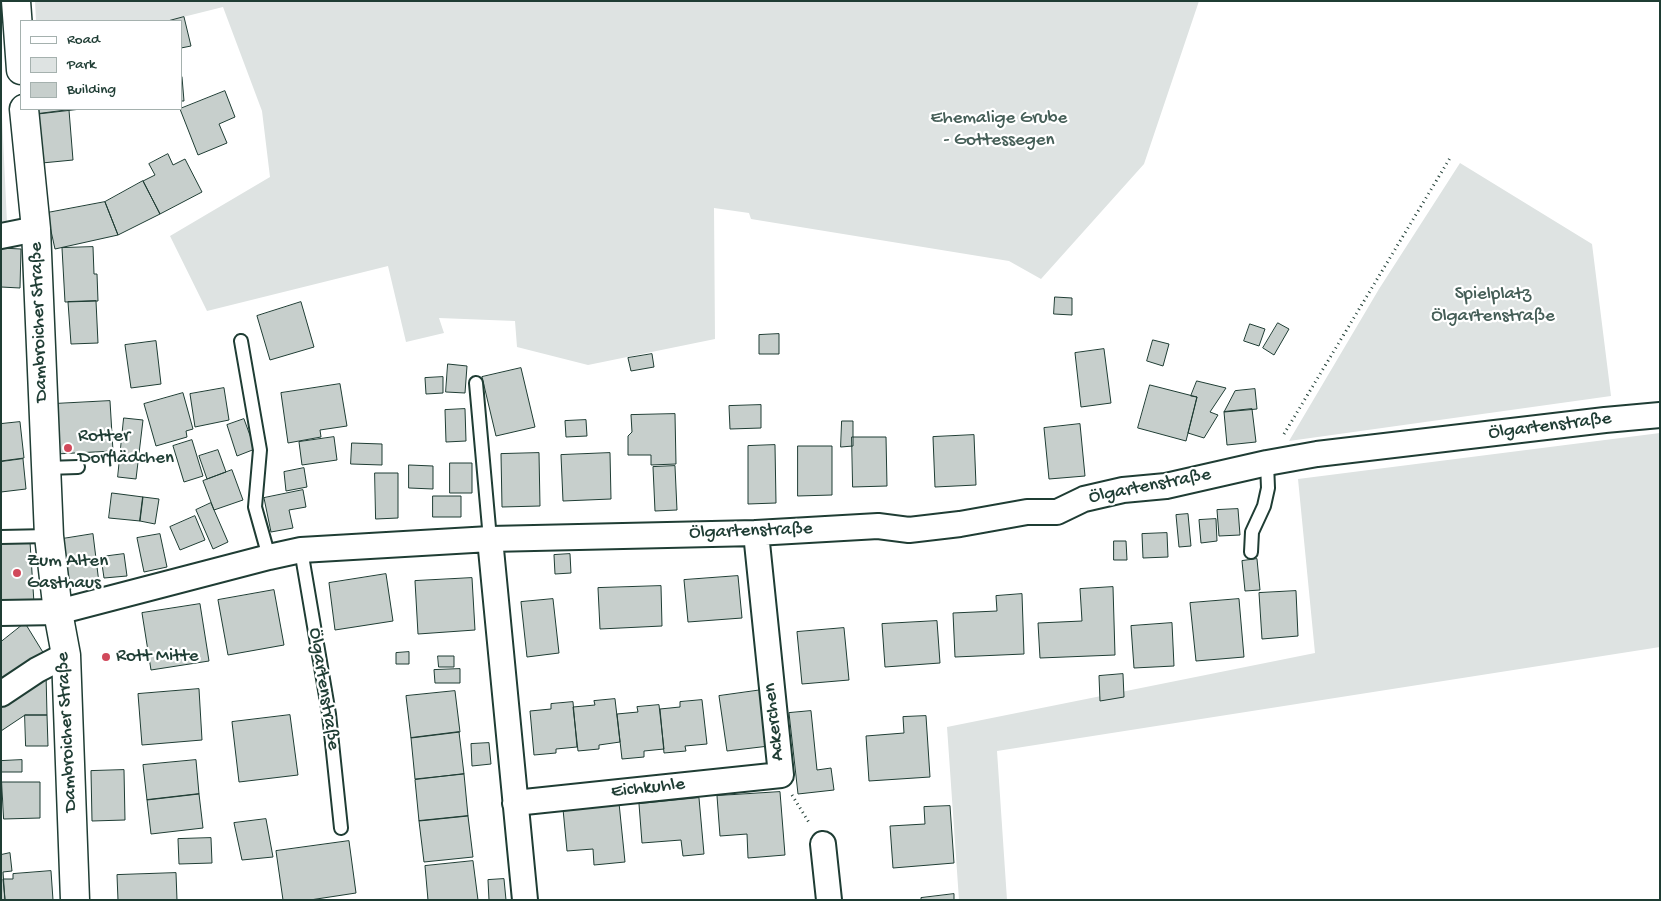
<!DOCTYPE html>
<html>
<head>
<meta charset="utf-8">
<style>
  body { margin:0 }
  #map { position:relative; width:1661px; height:901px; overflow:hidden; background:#fff; font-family:"Gochi Hand",sans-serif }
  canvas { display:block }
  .frame { position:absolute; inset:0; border:2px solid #1f3d34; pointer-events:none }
  .legend { position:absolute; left:20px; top:20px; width:162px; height:90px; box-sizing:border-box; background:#fff; border:1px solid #a5b1ae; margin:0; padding:6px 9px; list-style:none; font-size:15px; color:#1f3d34 }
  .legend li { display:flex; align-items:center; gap:10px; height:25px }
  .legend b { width:25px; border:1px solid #a5b1ae }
</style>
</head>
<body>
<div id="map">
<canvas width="1661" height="901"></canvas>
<div class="frame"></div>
<ul class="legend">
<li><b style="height:6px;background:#fff"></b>Road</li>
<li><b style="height:14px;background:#dee3e2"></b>Park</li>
<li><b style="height:14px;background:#c7cfcc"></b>Building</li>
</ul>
</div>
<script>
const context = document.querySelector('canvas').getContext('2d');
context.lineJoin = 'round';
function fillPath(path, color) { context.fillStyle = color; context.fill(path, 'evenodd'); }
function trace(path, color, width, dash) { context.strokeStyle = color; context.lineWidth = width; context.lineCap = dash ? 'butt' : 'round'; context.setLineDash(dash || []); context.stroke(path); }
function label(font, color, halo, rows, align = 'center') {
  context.font = font + ' "Gochi Hand",sans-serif'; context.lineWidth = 4.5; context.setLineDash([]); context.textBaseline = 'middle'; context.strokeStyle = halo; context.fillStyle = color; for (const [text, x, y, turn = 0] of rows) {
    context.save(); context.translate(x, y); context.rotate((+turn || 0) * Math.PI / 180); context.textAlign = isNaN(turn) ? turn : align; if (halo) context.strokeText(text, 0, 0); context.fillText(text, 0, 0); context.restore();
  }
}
const green = new Path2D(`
  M 35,1 L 1199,1 L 1144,164 L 1041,279 L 1009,261 L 751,219 L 749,213 L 714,208 L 715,339 L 588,365 L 517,347 L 515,321 L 439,318 L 444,333 L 406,342 L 388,266 L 207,311 L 170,236 L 270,177 L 262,111 L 223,7 L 167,21 L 36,21 Z
  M 1,95 L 7,223 L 1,224 Z
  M 1460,163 L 1592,244 L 1611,396 L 1289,441 L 1379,289 Z
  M 1660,433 L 1660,647 L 997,751 L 1007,900 L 959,900 L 947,727 L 1315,653 L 1298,479 Z`);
const building = new Path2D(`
  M 184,17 L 191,46 L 181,48 L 181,21 L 168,21 Z
  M 182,77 L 184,101 L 181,101 L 181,77 Z
  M 225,91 L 235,117 L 219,124 L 227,143 L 198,155 L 180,109 Z
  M 37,109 L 81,109 L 38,114 Z
  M 69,110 L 73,160 L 42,163 L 38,114 Z
  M 168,154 L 173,165 L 185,159 L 202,192 L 160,214 L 143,181 L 155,175 L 149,164 Z
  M 143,181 L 160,214 L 118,235 L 105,202 Z
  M 105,202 L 118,235 L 55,249 L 47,213 Z
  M 93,247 L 94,274 L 97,274 L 98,301 L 65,302 L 62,248 Z
  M 1,248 L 21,249 L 20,288 L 1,287 Z
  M 1055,297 L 1072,298 L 1072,315 L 1054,314 Z
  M 96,301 L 98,343 L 71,344 L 68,302 Z
  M 301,302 L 314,347 L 270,360 L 257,316 Z
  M 1278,323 L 1289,329 L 1274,355 L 1263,348 Z
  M 1250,324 L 1265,329 L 1259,346 L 1244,341 Z
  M 779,334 L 779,354 L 759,354 L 759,335 Z
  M 1153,340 L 1169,344 L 1163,366 L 1147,361 Z
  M 156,341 L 161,384 L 131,388 L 125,345 Z
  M 1104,349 L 1111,403 L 1081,407 L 1075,353 Z
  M 652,354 L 654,367 L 631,371 L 628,358 Z
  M 448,364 L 467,366 L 465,393 L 446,392 Z
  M 521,368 L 535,427 L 496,436 L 482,377 Z
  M 443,377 L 443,393 L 426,394 L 425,378 Z
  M 1197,381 L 1226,388 L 1210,412 L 1218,415 L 1204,438 L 1188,433 L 1197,397 L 1191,396 Z
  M 340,384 L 347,426 L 320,430 L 321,437 L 288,443 L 281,393 Z
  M 1150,385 L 1197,397 L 1186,441 L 1138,428 Z
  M 224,388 L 229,420 L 195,427 L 190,394 Z
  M 1255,389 L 1257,409 L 1224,412 L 1235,391 Z
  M 183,393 L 193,429 L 186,431 L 187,437 L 156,446 L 144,404 Z
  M 110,401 L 113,451 L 56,454 L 53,404 Z
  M 761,405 L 761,428 L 730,429 L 729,406 Z
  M 465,409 L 466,441 L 446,442 L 445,410 Z
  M 1252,409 L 1256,442 L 1227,445 L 1224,412 Z
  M 675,414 L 676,464 L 651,465 L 651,455 L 628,455 L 628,436 L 632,432 L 631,415 Z
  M 124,418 L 143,420 L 136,479 L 118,477 Z
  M 244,419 L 255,449 L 237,456 L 227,425 Z
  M 586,420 L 587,436 L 566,437 L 565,421 Z
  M 842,421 L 853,421 L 853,446 L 841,447 Z
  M 20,422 L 24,458 L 1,461 L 1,424 Z
  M 1080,424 L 1085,476 L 1049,479 L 1044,428 Z
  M 974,435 L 976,485 L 935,487 L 933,437 Z
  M 334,437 L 337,460 L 302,465 L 299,442 Z
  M 852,437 L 886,437 L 887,486 L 853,487 Z
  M 192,440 L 203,476 L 184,482 L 173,446 Z
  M 352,443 L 382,444 L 382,465 L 351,464 Z
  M 775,445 L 776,503 L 748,504 L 748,446 Z
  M 798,446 L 832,446 L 832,495 L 798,496 Z
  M 218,450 L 226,472 L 207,479 L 199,456 Z
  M 539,453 L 540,506 L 502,507 L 501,454 Z
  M 610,453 L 611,499 L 563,501 L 561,455 Z
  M 23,459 L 26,489 L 1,492 L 1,462 Z
  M 450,463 L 472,463 L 472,493 L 450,493 Z
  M 409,465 L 433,466 L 433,489 L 409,488 Z
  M 675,466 L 677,510 L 655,511 L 653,467 Z
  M 304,468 L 307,487 L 286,491 L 284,472 Z
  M 232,470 L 243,500 L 214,510 L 203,481 Z
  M 375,473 L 398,473 L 398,518 L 376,519 Z
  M 303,490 L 306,507 L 289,510 L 293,528 L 271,532 L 264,498 Z
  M 112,493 L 143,497 L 140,521 L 109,518 Z
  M 433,496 L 461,496 L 461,517 L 433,517 Z
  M 143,497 L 159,499 L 155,524 L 140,521 Z
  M 211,503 L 228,542 L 213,549 L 196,510 Z
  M 1238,509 L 1240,535 L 1219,536 L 1217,510 Z
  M 1188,514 L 1191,546 L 1179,547 L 1176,515 Z
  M 195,516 L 205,540 L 180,550 L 170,527 Z
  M 1216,519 L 1217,541 L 1201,543 L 1199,520 Z
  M 1167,533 L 1168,557 L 1143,558 L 1142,534 Z
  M 93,534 L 99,583 L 70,589 L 62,539 Z
  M 160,534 L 167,567 L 144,572 L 137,538 Z
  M 1114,541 L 1126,541 L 1127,560 L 1114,560 Z
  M 1,542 L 30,542 L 34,603 L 1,604 Z
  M 124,554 L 127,576 L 104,578 L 101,557 Z
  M 570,554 L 571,573 L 555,574 L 554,555 Z
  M 1257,559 L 1260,590 L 1245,591 L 1242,561 Z
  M 386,574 L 393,621 L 335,630 L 329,583 Z
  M 738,576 L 742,618 L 688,622 L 684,580 Z
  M 472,578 L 475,630 L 418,634 L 415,581 Z
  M 661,586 L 662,626 L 600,629 L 598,588 Z
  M 1113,587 L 1115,655 L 1040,658 L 1038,623 L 1082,621 L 1080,589 Z
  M 274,590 L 284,645 L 228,655 L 218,600 Z
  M 1296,591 L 1298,636 L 1262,639 L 1259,593 Z
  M 1022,594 L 1024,654 L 955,657 L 953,613 L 997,611 L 996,596 Z
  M 553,599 L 559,653 L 527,657 L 521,602 Z
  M 1239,599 L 1244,657 L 1196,661 L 1190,603 Z
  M 200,604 L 209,661 L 151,670 L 142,613 Z
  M 937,621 L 940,663 L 885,667 L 882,624 Z
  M 25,623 L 44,654 L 1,687 L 1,642 Z
  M 1172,623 L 1174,666 L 1134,668 L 1131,626 Z
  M 844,628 L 849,680 L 802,684 L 797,632 Z
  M 409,652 L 409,664 L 396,664 L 396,653 Z
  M 438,656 L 454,656 L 454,667 L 439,667 Z
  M 460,669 L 460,683 L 435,683 L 434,670 Z
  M 46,673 L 47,715 L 25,715 L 1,731 L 1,702 Z
  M 1123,674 L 1124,697 L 1100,701 L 1099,676 Z
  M 199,689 L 202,740 L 142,745 L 138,694 Z
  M 762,690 L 769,746 L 727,751 L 719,696 Z
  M 455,691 L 460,732 L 411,738 L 406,696 Z
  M 615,699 L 620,742 L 599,745 L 599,749 L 578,751 L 573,707 L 595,705 L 594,701 Z
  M 702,700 L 707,744 L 685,746 L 686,751 L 664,753 L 660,709 L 680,707 L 680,702 Z
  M 573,702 L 577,747 L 556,749 L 556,753 L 534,755 L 530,711 L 551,709 L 551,704 Z
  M 659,705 L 664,749 L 644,751 L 644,757 L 622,759 L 617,714 L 638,712 L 637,707 Z
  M 811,711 L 817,770 L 831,768 L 834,790 L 798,794 L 789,713 Z
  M 25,715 L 47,715 L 48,746 L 26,746 Z
  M 290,715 L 298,775 L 239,782 L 232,722 Z
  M 926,716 L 930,777 L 869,781 L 866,736 L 904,733 L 903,717 Z
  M 459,732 L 464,774 L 415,779 L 411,738 Z
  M 489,743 L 491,764 L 472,766 L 471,744 Z
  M 22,760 L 22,772 L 1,772 L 1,761 Z
  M 196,760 L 199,794 L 147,800 L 143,765 Z
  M 124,770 L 125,820 L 92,821 L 91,771 Z
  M 464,774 L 468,816 L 419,821 L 415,780 Z
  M 2,782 L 40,782 L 40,818 L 4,819 Z
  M 780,792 L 785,855 L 748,858 L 747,834 L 720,836 L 717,796 Z
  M 199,794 L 203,828 L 151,834 L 147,800 Z
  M 699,798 L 704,854 L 683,856 L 681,840 L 642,843 L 639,804 Z
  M 619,803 L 625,862 L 594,865 L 593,849 L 567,851 L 563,809 Z
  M 950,806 L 954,863 L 893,868 L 890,826 L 925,824 L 924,807 Z
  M 468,816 L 473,857 L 424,862 L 419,821 Z
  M 266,819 L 273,857 L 242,860 L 234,823 Z
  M 211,838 L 212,863 L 179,864 L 178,839 Z
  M 349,841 L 356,893 L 310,900 L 283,900 L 276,851 Z
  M 10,853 L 12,871 L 3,872 L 5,900 L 1,900 L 1,855 Z
  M 473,861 L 478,900 L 428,900 L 425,866 Z
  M 51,871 L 53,900 L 5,900 L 3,879 L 13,879 L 13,874 Z
  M 176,873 L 177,900 L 118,900 L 117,875 Z
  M 504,879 L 506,900 L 489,900 L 488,880 Z
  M 954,894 L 954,900 L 921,900 L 921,898 Z`);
const path = new Path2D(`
  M 1284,434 L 1450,158
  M 792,795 L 810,824`);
const service = new Path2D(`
  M 241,341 L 260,450 L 255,507 L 269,557
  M 476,383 L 490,539
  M 46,468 L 78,467
  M 1,537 L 49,536
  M 301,550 L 329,714 L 341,828
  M 1251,552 L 1252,532 L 1264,506 L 1268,488 L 1267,463`);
const minor = new Path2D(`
  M 1,236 L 36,229
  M 490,539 L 525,900
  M 1,613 L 58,612 L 269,557 L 301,550 L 490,539 L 756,533 L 878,526 L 909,530 L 960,524 L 1027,512 L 1057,512 L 1084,499 L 1123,490 L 1166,486 L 1267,463 L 1317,454 L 1605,420 L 1660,415
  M 1,694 L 37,670 L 66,655
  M 515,803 L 781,775 L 756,533
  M 823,844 L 829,900`);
const tertiary = new Path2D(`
  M 16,1 L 21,70
  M 24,109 L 36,229 L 49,536 L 58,612 L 66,655 L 75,900`);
const markers = [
  [68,448,5,"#d1495b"],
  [17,573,5,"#d1495b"],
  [106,657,5,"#d1495b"]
];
const parkNames = [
  ["Ehemalige Grube",999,119],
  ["- Gottessegen",999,141],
  ["Spielplatz",1493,295],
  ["Ölgartenstraße",1493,317]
];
const streetNames = [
  ["Dambroicher Straße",40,322,-92],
  ["Ölgartenstraße",1550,427,-7],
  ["Ölgartenstraße",1150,487,-11],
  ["Ölgartenstraße",751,532,-2],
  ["Ölgartenstraße",323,689,81],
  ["Ackerchen",775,722,-96],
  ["Dambroicher Straße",68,732,-93],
  ["Eichkuhle",648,789,-6]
];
const poiNames = [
  ["Rotter",78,437],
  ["Dorflädchen",78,459],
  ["Zum Alten",27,562],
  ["Gasthaus",27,584],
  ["Rott Mitte",116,657]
];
fillPath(green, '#dee3e2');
fillPath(building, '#c7cfcc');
trace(building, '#1f3d34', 1);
trace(service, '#1f3d34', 16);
trace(minor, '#1f3d34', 28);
trace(tertiary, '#1f3d34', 31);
trace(path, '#1f3d34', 3, [1, 4]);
trace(service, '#fff', 12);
trace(minor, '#fff', 24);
trace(tertiary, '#fff', 28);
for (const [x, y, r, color] of markers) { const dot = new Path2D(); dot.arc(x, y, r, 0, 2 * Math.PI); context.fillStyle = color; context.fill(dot); trace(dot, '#fff', 2); }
label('19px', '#455e57', '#fff', parkNames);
label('19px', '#1f3d34', '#fff', streetNames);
label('19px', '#1f3d34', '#fff', poiNames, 'left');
</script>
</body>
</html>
